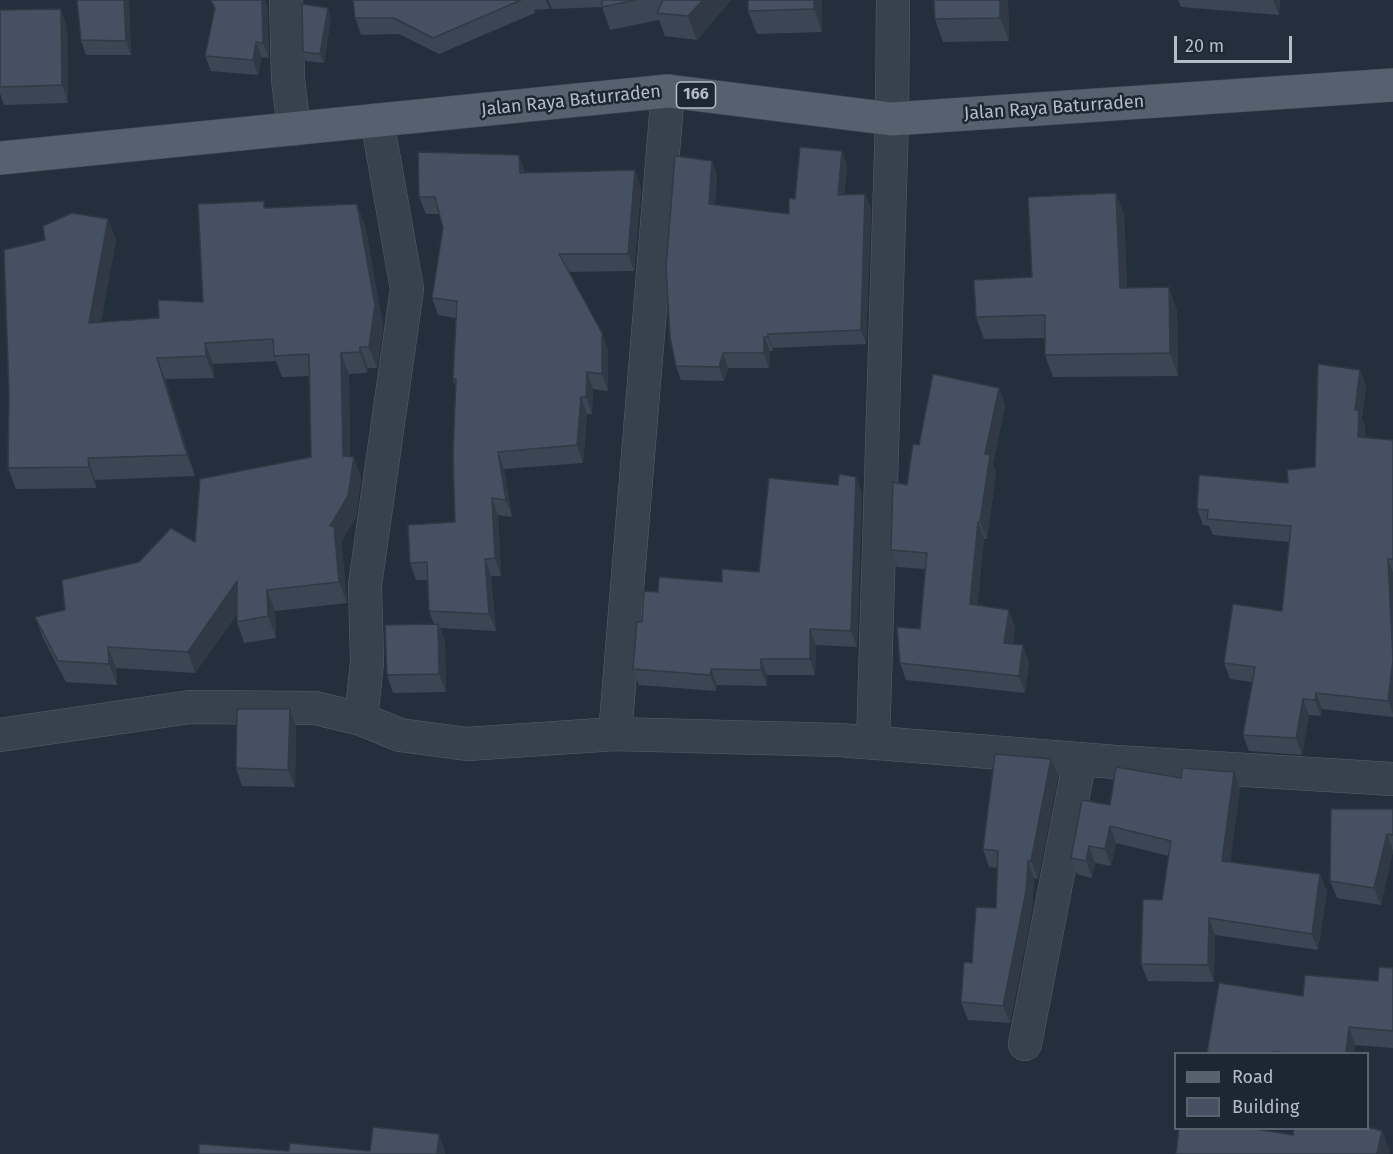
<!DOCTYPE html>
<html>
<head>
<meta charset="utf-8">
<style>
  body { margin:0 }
  #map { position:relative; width:1393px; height:1154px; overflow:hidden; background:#242f3e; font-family:"Fira Sans",sans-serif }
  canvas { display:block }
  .legend { position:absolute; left:1174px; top:1052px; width:195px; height:78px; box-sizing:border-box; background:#1d2633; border:2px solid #59626f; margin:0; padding:8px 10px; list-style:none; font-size:18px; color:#b4bcc9 }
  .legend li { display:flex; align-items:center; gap:12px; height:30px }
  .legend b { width:30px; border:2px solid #59626f }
  .scale { position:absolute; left:1174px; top:36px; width:118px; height:27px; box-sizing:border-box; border:3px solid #b4bcc9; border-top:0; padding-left:8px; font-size:18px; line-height:21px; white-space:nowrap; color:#b4bcc9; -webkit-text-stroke:4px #1d2633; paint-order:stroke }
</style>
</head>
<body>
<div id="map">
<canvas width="1393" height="1154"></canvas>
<ul class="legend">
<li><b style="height:8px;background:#56606e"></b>Road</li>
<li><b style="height:16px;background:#455162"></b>Building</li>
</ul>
<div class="scale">20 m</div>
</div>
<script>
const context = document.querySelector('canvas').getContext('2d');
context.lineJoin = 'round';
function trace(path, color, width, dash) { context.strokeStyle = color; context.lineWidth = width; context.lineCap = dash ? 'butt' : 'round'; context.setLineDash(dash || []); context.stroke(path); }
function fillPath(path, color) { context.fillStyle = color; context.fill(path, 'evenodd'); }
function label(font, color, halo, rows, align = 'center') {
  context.font = font + ' "Fira Sans",sans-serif'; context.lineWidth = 5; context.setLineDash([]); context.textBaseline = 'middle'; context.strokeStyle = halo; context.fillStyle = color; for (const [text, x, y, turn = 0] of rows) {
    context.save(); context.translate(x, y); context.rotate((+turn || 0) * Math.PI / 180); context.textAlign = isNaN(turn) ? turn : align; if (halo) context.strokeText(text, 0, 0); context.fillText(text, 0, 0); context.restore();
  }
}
const street = new Path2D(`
  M 286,0 L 288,79 L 294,129
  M 361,719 L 367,662 L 365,585 L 407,289 L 377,120
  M 615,734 L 668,91
  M 0,735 L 190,707 L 315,708 L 361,719 L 400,735 L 467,744 L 615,734 L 839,740 L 1116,762 L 1393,779
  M 873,743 L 892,119 L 893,0
  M 1025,1044 L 1080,759`);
const primary = new Path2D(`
  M 0,158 L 668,91 L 892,119 L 1393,85`);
const wall = new Path2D(`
  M 77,0 L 129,0 L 131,55 L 86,55 L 81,40 Z
  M 210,0 L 265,0 L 267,7 L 269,58 L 262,57 L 258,75 L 211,71 L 205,56 L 215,10 Z
  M 353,0 L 546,0 L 550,9 L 534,10 L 535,13 L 439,54 L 399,34 L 361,35 L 355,18 Z
  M 548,0 L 731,0 L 697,40 L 665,36 L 659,20 L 610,30 L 602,7 L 552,9 Z
  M 822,0 L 822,32 L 757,34 L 748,11 Z
  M 934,0 L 1008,0 L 1009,41 L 943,42 L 935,19 Z
  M 1178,0 L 1280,0 L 1279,15 L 1181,7 Z
  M 0,10 L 67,27 L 68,103 L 4,105 L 0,93 Z
  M 331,17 L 324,63 L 306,61 L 303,52 Z
  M 847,165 L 844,195 L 865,194 L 871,209 L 866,344 L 773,348 L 773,351 L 770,351 L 769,368 L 728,368 L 724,381 L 681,380 L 676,366 L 717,175 L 715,205 L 789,214 L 795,199 Z
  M 635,170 L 641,188 L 634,271 L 568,272 L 602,333 L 608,351 L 608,391 L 593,389 L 592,414 L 587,414 L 583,463 L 504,469 L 512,517 L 498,515 L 501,576 L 491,576 L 496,631 L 440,628 L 445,642 L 446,692 L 393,693 L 387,675 L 434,624 L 429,611 L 428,580 L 416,580 L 410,563 L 455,522 L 455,385 L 453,379 L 456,318 L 438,315 L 432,298 L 443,228 L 439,214 L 426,214 L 419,197 L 526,173 Z
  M 1116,193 L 1124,215 L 1127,288 L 1177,310 L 1178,376 L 1053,377 L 1045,355 L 1045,338 L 984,339 L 976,317 L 1032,277 Z
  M 267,208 L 365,225 L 383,326 L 377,368 L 368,368 L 367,373 L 349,374 L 350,456 L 361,478 L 356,517 L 341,542 L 342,547 L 347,603 L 275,611 L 276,638 L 244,643 L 237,622 L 237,614 L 195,673 L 116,668 L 117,685 L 66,682 L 43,638 L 35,617 L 65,610 L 139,562 L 195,542 L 311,457 L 310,376 L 282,377 L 276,361 L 213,364 L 214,378 L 165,379 L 195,476 L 95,480 L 96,488 L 16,489 L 8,468 L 45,240 L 108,219 L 116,240 L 101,322 L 159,318 L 203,302 Z
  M 1366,386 L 1362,419 L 1365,426 L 1365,438 L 1393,440 L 1393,717 L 1322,709 L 1321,716 L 1309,715 L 1302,755 L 1249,751 L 1243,735 L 1253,682 L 1230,679 L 1224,663 L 1282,611 L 1289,542 L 1213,535 L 1209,526 L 1203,525 L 1197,509 L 1288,483 L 1315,467 Z
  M 999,388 L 1005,405 L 993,464 L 996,472 L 987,539 L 984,539 L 977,606 L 1015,627 L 1013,644 L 1029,662 L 1025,693 L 906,680 L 900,663 L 920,629 L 925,569 L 897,567 L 891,550 L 907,485 L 919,445 Z
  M 862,493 L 857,647 L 816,645 L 815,675 L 767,675 L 767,686 L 717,685 L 716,691 L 639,685 L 633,669 L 642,622 L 658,592 L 722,582 L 759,572 Z
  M 296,727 L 295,787 L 242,786 L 236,768 Z
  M 1051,759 L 1058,776 L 1038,879 L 1034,878 L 1032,909 L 1010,1023 L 968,1020 L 961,1002 L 972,963 L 996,908 L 997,868 L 989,867 L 983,849 Z
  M 1234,772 L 1240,789 L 1230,862 L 1327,891 L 1318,950 L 1215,935 L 1214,982 L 1148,981 L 1141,964 L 1162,900 L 1169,856 L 1116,843 L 1111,866 L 1095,863 L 1092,878 L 1077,874 L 1071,858 L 1110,805 L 1181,778 Z
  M 1393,809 L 1393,851 L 1381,905 L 1337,898 L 1330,881 Z
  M 1393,968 L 1393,1048 L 1355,1045 L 1355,1053 L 1207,1053 L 1303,996 L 1378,981 Z`);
const shadedWall = new Path2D(`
  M 124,0 L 129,0 L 131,55 L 126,41 Z
  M 262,0 L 265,0 L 267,7 L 269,58 L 263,43 Z
  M 703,0 L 731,0 L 697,40 L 688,16 Z
  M 814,0 L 822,0 L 822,32 L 814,9 Z
  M 1000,0 L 1008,0 L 1009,41 L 1000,18 Z
  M 1273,0 L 1280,0 L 1279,15 Z
  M 328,8 L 331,17 L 324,63 L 320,54 Z
  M 61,9 L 67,27 L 68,103 L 62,85 Z
  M 256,42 L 262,57 L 258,75 L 253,60 Z
  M 842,151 L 847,165 L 843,209 L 838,195 Z
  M 519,155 L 525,172 L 527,191 L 520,173 Z
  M 712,161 L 717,175 L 714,218 L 709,204 Z
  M 635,170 L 641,188 L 634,271 L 628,254 Z
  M 1116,193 L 1124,215 L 1128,311 L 1120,288 Z
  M 865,194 L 871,209 L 866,344 L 861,330 Z
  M 357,204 L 365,225 L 383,326 L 377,368 L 369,347 Z
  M 108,219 L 116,240 L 97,344 L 89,323 Z
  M 1169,287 L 1177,310 L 1178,376 L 1170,353 Z
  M 602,333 L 608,351 L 608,391 L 602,374 Z
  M 768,334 L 773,348 L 773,351 L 768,337 Z
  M 764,337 L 770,351 L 769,368 L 764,353 Z
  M 205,343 L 213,364 L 214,378 L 206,356 Z
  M 360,347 L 368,368 L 367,373 L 360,352 Z
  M 341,353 L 349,374 L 350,477 L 343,456 Z
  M 723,353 L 728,368 L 724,381 L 719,367 Z
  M 157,358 L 165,379 L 195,476 L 187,455 Z
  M 1360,370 L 1366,386 L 1362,419 L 1365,426 L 1364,454 L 1358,437 L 1355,410 Z
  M 587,372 L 593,389 L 592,414 L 586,397 Z
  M 999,388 L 1005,405 L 993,464 L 996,472 L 987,539 L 980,522 L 985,454 Z
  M 581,397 L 587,414 L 583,463 L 577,445 Z
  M 498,452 L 504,469 L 512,517 L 506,500 Z
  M 354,457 L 361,478 L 356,517 L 341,542 L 342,547 L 347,603 L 339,582 L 330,526 Z
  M 88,458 L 95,480 L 96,488 L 89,467 Z
  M 856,477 L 862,493 L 857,647 L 851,631 Z
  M 492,498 L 498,515 L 501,576 L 495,558 Z
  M 978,522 L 984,539 L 976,621 L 970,604 Z
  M 485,559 L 491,576 L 496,631 L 489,614 Z
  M 1388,559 L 1393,573 L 1393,646 Z
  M 237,581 L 245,602 L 195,673 L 188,652 Z
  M 267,590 L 275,611 L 276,638 L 268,616 Z
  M 1009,610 L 1015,627 L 1011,660 L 1004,643 Z
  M 438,624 L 445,642 L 446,692 L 439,674 Z
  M 810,629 L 816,645 L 815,675 L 810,659 Z
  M 1023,645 L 1029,662 L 1025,693 L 1019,676 Z
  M 108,647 L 116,668 L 117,685 L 109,664 Z
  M 761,659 L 767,675 L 767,686 L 761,670 Z
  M 1393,660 L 1393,714 L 1388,701 Z
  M 711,669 L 717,685 L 716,691 L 710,675 Z
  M 1316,693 L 1322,709 L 1321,716 L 1315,700 Z
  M 1303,699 L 1309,715 L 1302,755 L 1296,738 Z
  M 290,709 L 296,727 L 295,787 L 288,770 Z
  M 1051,759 L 1058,776 L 1038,879 L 1031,861 Z
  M 1234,772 L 1240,789 L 1228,878 L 1222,861 Z
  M 1110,826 L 1116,843 L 1111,866 L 1105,849 Z
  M 1387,834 L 1393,851 L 1381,905 L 1374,888 Z
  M 1089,846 L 1095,863 L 1092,878 L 1086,861 Z
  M 1028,861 L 1034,878 L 1032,909 L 1010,1023 L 1003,1006 Z
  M 1320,874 L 1327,891 L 1318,950 L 1312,934 Z
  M 1209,918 L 1215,935 L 1214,982 L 1208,965 Z
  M 1349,1027 L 1355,1045 L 1355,1053 L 1346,1053 Z
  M 1382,1131 L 1390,1151 L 1389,1154 L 1377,1154 Z
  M 439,1134 L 445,1151 L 445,1154 L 437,1154 Z`);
const building = new Path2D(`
  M 77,0 L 124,0 L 126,41 L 81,40 Z
  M 211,0 L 262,0 L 263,43 L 256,42 L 253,60 L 205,56 L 215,8 Z
  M 353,0 L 521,0 L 433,38 L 394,18 L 355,18 Z
  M 602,0 L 635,0 L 602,7 Z
  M 663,0 L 703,0 L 688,16 L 657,13 Z
  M 748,0 L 814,0 L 814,9 L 748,11 Z
  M 934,0 L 1000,0 L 1000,18 L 935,19 Z
  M 302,4 L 328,8 L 320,54 L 303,52 Z
  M 61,9 L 62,85 L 0,87 L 0,10 Z
  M 800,147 L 842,151 L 838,195 L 865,194 L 861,330 L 768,334 L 768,337 L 764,337 L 764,353 L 723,353 L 719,367 L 676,366 L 670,337 L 666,267 L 675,156 L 712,161 L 709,204 L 789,214 L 789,198 L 795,199 Z
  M 418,152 L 519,155 L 520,173 L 635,170 L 628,254 L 559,254 L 602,333 L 602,374 L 587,372 L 586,397 L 581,397 L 577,445 L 498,452 L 506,500 L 492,498 L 495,558 L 485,559 L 489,614 L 429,611 L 427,562 L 410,563 L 408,525 L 455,522 L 453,454 L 456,379 L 453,379 L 457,301 L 432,298 L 443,228 L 435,197 L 419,197 Z
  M 1116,193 L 1120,288 L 1169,287 L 1170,353 L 1045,355 L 1045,315 L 976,317 L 974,280 L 1032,277 L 1028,197 Z
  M 264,201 L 264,208 L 357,204 L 375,305 L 369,347 L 360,347 L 360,352 L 341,353 L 343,456 L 354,457 L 348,496 L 330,526 L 334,526 L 339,582 L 267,590 L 268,616 L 237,622 L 237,581 L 188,652 L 108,647 L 109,664 L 58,661 L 35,617 L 65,610 L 62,580 L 139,562 L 171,528 L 195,542 L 200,479 L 311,457 L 309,354 L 274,356 L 273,339 L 205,343 L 206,356 L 157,358 L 187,455 L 88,458 L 89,467 L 8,468 L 9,395 L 4,250 L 45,240 L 43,226 L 72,213 L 108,219 L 89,323 L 159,318 L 158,300 L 203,302 L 198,204 Z
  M 1318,364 L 1360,370 L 1355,410 L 1359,410 L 1358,437 L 1393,440 L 1393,559 L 1388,559 L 1393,660 L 1388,701 L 1316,693 L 1315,700 L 1303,699 L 1296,738 L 1243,735 L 1255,667 L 1224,663 L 1233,604 L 1282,611 L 1291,526 L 1207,519 L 1208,510 L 1197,509 L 1199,475 L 1288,483 L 1287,470 L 1315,467 Z
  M 933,374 L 999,388 L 985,454 L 990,455 L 980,522 L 978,522 L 970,604 L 1009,610 L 1004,643 L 1023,645 L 1019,676 L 900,663 L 897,627 L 920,629 L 927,553 L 891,550 L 893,482 L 907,485 L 913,444 L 919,445 Z
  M 839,474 L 856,477 L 851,631 L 810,629 L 810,659 L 761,659 L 761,670 L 711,669 L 710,675 L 633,669 L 637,622 L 642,622 L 644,591 L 658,592 L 659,577 L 722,582 L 722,569 L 759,572 L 769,478 L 838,485 Z
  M 438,624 L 439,674 L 387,675 L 385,625 Z
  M 237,709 L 290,709 L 288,770 L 236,768 Z
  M 995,754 L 1051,759 L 1031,861 L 1028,861 L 1026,891 L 1003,1006 L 961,1002 L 964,962 L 972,963 L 976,907 L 996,908 L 998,851 L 983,849 Z
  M 1116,767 L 1181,778 L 1182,768 L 1234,772 L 1222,861 L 1320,874 L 1312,934 L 1209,918 L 1208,965 L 1141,964 L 1143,899 L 1162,900 L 1171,841 L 1110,826 L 1105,849 L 1089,846 L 1086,861 L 1071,858 L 1082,800 L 1110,805 Z
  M 1331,809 L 1393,809 L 1393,835 L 1387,834 L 1374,888 L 1330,881 Z
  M 1379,967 L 1393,968 L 1393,1031 L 1349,1027 L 1346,1053 L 1294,1053 L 1274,1052 L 1274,1053 L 1207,1053 L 1219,983 L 1303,996 L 1305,975 L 1378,981 Z
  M 373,1127 L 439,1134 L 437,1154 L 199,1154 L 199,1144 L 289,1151 L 290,1143 L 370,1151 Z
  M 1368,1127 L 1382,1131 L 1377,1154 L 1176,1154 L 1179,1128 L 1249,1128 L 1293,1135 L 1294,1128 L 1368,1128 Z`);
const shields = [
  [696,95,39]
];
const shieldNames = [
  ["166",696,95]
];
const streetNames = [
  ["Jalan Raya Baturraden",571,101,-6],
  ["Jalan Raya Baturraden",1054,108,-4]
];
trace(street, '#565f6c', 34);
trace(primary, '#414a57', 34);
trace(street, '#38414e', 33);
trace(primary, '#56606e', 33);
fillPath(wall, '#3b4654');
fillPath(shadedWall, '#303945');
fillPath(building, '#455162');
trace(building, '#303945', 1.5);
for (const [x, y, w] of shields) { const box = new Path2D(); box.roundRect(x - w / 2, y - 13, w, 26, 4.5); context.fillStyle = '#1d2633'; context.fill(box); trace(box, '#b4bcc9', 1.5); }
label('bold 16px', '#b4bcc9', null, shieldNames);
label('18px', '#b4bcc9', '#1d2633', streetNames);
</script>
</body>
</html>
